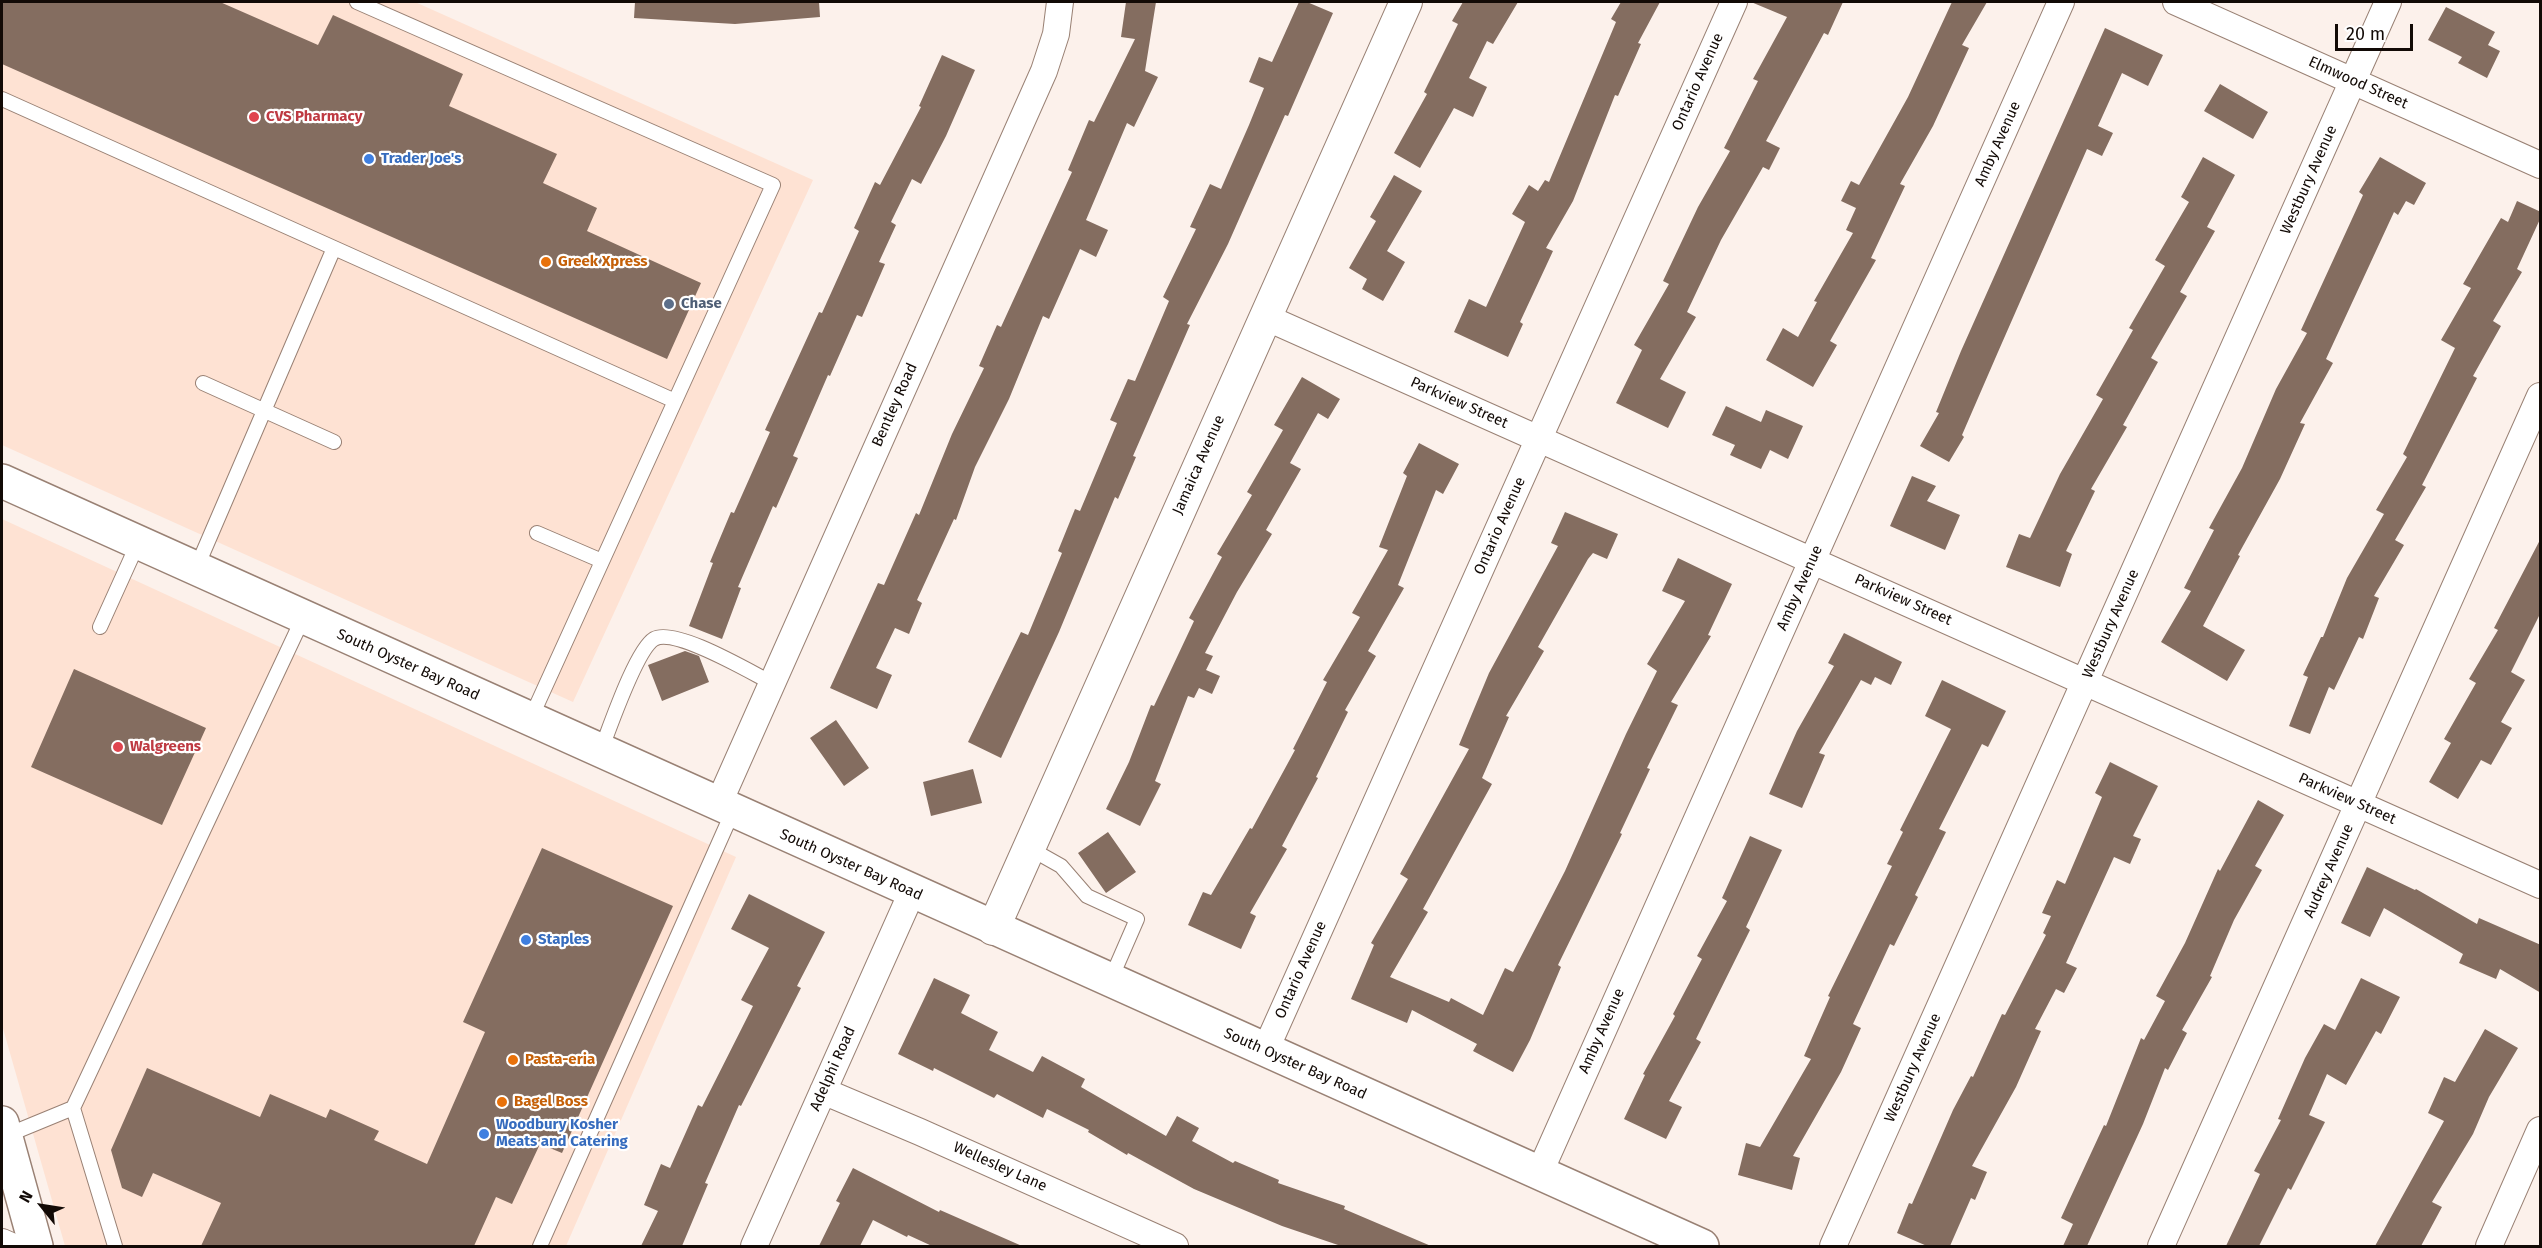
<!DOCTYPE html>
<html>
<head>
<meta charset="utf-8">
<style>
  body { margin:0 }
  #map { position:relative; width:2542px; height:1248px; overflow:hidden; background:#fcf1eb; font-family:"Fira Sans",sans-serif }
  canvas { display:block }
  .frame { position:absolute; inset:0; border:3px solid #120a06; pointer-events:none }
  .north { position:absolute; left:12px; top:1176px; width:60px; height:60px; -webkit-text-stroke:4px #fff; paint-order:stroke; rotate:300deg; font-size:16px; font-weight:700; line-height:24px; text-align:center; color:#120a06 }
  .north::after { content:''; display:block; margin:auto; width:21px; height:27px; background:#120a06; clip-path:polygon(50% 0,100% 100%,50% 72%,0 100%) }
  .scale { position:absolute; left:2335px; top:24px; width:78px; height:27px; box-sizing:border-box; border:3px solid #120a06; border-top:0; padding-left:8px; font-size:18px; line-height:21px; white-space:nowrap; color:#120a06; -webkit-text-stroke:4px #fff; paint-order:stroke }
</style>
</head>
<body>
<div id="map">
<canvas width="2542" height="1248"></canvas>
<div class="frame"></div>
<div class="north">N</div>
<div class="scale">20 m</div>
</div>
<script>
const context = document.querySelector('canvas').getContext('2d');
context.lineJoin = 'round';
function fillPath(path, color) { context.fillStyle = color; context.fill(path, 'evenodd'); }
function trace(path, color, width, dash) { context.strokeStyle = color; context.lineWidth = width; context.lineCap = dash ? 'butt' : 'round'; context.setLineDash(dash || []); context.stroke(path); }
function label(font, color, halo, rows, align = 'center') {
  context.font = font + ' "Fira Sans",sans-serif'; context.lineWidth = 4.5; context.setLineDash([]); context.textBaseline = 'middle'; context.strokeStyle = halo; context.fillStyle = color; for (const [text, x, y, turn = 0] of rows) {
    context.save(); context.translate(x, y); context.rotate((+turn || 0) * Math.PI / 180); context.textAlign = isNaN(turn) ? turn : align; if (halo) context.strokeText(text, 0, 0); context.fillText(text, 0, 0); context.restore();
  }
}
const built = new Path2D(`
  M 2,2 L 415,2 L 813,180 L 573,702 L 2,445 Z
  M 2,519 L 736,857 L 566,1246 L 65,1246 L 2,1025 Z`);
const building = new Path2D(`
  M 2,2 L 220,2 L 318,45 L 333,15 L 463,74 L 449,106 L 557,154 L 543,183 L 597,208 L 587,231 L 701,283 L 667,359 L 2,64 Z
  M 635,2 L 819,2 L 820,17 L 735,24 L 634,18 Z
  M 1126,2 L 1156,2 L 1145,71 L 1158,77 L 1134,127 L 1127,123 L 1086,220 L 1108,230 L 1096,257 L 1080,249 L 1049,319 L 1043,316 L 1009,399 L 975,467 L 956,520 L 954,519 L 917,600 L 922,603 L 909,634 L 895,628 L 876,668 L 892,675 L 877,709 L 830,688 L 878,583 L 884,585 L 916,513 L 919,515 L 952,434 L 984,368 L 979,366 L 997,325 L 1001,327 L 1072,172 L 1068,170 L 1089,120 L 1094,122 L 1135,39 L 1121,37 Z
  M 1299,2 L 1307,2 L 1333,13 L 1288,116 L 1285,115 L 1228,244 L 1187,324 L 1190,325 L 1133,456 L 1136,457 L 1118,499 L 1115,497 L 1059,632 L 1001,758 L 968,742 L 1021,632 L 1028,635 L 1062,553 L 1058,551 L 1075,509 L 1080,511 L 1117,423 L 1110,420 L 1128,379 L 1135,381 L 1169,301 L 1163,297 L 1196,229 L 1190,227 L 1210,184 L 1221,189 L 1249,125 L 1264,88 L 1249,82 L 1259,57 L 1272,62 Z
  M 1463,2 L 1518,2 L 1493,44 L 1487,41 L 1469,78 L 1487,87 L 1473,117 L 1454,108 L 1420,168 L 1394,153 L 1427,94 L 1424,92 L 1458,24 L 1452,21 Z
  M 1621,2 L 1660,2 L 1638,43 L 1641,44 L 1618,96 L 1615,95 L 1573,201 L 1546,248 L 1553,251 L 1520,322 L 1523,324 L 1508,357 L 1454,332 L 1469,299 L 1486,307 L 1525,222 L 1512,214 L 1529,185 L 1538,191 L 1545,180 L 1549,182 L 1616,22 L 1611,19 Z
  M 1751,2 L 1843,2 L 1828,35 L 1824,33 L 1766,141 L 1780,148 L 1769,170 L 1763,167 L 1721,240 L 1687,312 L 1696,317 L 1660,379 L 1686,392 L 1668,428 L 1616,403 L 1642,350 L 1634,345 L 1669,284 L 1663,281 L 1698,207 L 1730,151 L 1724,148 L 1758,81 L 1753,79 L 1787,17 Z
  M 1952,2 L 1987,2 L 1962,45 L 1969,48 L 1933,126 L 1900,184 L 1905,186 L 1871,258 L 1876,260 L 1830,341 L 1837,345 L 1813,387 L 1766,360 L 1783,328 L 1798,337 L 1817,302 L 1814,301 L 1853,233 L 1846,230 L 1856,208 L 1841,201 L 1851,181 L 1859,185 L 1908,97 Z
  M 2446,7 L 2495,32 L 2488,45 L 2500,51 L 2487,78 L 2458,63 L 2462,57 L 2428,40 Z
  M 2105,28 L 2163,55 L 2148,86 L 2122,73 L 2098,126 L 2113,133 L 2102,156 L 2087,149 L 1998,352 L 1962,435 L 1964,437 L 1949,462 L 1920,446 L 1939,413 L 1936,412 L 1961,351 Z
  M 942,55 L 975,70 L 946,136 L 921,184 L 912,179 L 891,222 L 896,225 L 879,262 L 885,264 L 862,317 L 857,315 L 830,376 L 828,375 L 793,456 L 798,458 L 776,508 L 773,506 L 738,587 L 741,588 L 722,639 L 689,626 L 713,563 L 710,562 L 731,512 L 734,513 L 770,432 L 765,430 L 819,312 L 822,313 L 859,231 L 854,228 L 875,182 L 880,185 L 921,107 L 919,106 Z
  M 2220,84 L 2268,112 L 2253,139 L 2204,111 Z
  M 2203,157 L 2235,175 L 2207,227 L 2215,231 L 2180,292 L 2187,296 L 2151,358 L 2158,362 L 2123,425 L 2127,427 L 2091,489 L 2095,491 L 2066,551 L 2072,554 L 2060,587 L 2006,567 L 2019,534 L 2030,538 L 2060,474 L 2103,399 L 2096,395 L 2133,330 L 2129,328 L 2165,266 L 2155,260 L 2189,202 L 2181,197 Z
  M 2380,157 L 2426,183 L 2414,205 L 2406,201 L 2398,215 L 2394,212 L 2326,359 L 2333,363 L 2300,423 L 2305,424 L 2280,479 L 2238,555 L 2240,556 L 2203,626 L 2245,650 L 2227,681 L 2161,642 L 2191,591 L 2184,588 L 2214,530 L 2209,528 L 2242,468 L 2276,389 L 2307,333 L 2301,330 L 2363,195 L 2359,192 Z
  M 1394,175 L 1422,191 L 1387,251 L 1405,262 L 1383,301 L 1362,289 L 1367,279 L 1349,268 L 1376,221 L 1370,217 Z
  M 2517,201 L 2541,212 L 2541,217 L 2517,269 L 2522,272 L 2493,321 L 2501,326 L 2473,376 L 2477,378 L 2422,485 L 2426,487 L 2395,540 L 2404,545 L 2374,596 L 2379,598 L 2363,639 L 2359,637 L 2334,690 L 2329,687 L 2310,734 L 2289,726 L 2308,677 L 2303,675 L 2321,637 L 2323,637 L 2347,578 L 2384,514 L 2376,510 L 2407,457 L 2403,454 L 2455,348 L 2441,340 L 2471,288 L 2463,284 L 2501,218 L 2508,222 Z
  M 1302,377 L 1340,399 L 1328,419 L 1318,413 L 1290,463 L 1301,469 L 1266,530 L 1272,534 L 1237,592 L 1205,653 L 1213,656 L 1206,670 L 1220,676 L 1212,694 L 1199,688 L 1194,698 L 1188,696 L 1155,781 L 1161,784 L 1140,826 L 1106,809 L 1129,762 L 1151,705 L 1154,706 L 1194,621 L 1189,618 L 1222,557 L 1217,554 L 1252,495 L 1247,492 L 1283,430 L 1274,425 Z
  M 1726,406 L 1761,422 L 1766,410 L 1803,426 L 1788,459 L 1770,450 L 1761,469 L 1730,455 L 1735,445 L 1712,435 Z
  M 1419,443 L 1459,464 L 1443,494 L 1436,490 L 1398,585 L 1404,588 L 1368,651 L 1376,656 L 1345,710 L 1348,712 L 1316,777 L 1318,778 L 1282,846 L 1287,849 L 1250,913 L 1256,916 L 1241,949 L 1188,925 L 1203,892 L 1211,895 L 1250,828 L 1252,829 L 1295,750 L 1293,749 L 1327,682 L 1323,680 L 1360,617 L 1352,613 L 1388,550 L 1379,547 L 1407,476 L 1403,473 Z
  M 1912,476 L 1936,486 L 1927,501 L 1960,515 L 1945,550 L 1890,526 Z
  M 1565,512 L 1618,534 L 1607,559 L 1593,553 L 1588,559 L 1538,647 L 1544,651 L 1506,716 L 1509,717 L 1482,778 L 1492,784 L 1423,909 L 1428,912 L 1390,977 L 1449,1002 L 1451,998 L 1483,1015 L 1505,968 L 1513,972 L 1565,871 L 1626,734 L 1657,671 L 1647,664 L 1685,601 L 1662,591 L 1678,558 L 1732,584 L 1708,635 L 1711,636 L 1671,702 L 1678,705 L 1647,768 L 1650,769 L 1620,833 L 1622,834 L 1558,965 L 1561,967 L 1530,1040 L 1513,1072 L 1473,1051 L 1477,1044 L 1412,1010 L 1407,1023 L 1351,999 L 1374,945 L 1371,943 L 1408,879 L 1400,874 L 1469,749 L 1459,745 L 1489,673 L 1558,546 L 1551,543 Z
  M 2541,538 L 2541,612 L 2511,672 L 2525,680 L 2501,722 L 2512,728 L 2491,765 L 2481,760 L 2458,799 L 2429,782 L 2451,743 L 2444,739 L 2476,683 L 2469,679 L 2498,630 L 2494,628 Z
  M 1844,633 L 1902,662 L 1891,685 L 1875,677 L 1871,685 L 1861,680 L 1819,753 L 1825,755 L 1802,808 L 1769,794 L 1797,731 L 1834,666 L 1828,663 Z
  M 685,651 L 699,656 L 709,682 L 662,701 L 648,665 Z
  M 74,669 L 206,728 L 162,825 L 31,767 Z
  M 1942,680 L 2006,711 L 1988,747 L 1982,744 L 1939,829 L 1946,832 L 1915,895 L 1918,897 L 1894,946 L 1890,944 L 1853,1024 L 1861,1028 L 1841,1072 L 1793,1156 L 1800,1158 L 1792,1190 L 1738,1175 L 1746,1143 L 1760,1147 L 1811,1059 L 1804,1056 L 1830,997 L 1828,996 L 1892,866 L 1887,864 L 1903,832 L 1900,830 L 1951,729 L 1925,716 Z
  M 836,720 L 869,768 L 844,786 L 810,738 Z
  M 2110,762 L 2158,786 L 2133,836 L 2141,839 L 2130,864 L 2114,857 L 2066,963 L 2077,968 L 2064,993 L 2056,989 L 2035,1029 L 2041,1031 L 2016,1087 L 1972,1166 L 1987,1172 L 1975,1200 L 1971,1198 L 1950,1246 L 1927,1246 L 1897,1233 L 1909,1203 L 1912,1204 L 1953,1110 L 1971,1076 L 1973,1077 L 2002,1014 L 2005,1015 L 2046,935 L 2043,933 L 2051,916 L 2042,913 L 2057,880 L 2065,884 L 2102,797 L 2095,793 Z
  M 973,769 L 982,803 L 931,816 L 923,782 Z
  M 2258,800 L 2284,815 L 2255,866 L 2262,870 L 2234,920 L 2210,976 L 2212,977 L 2182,1030 L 2187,1033 L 2168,1070 L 2165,1068 L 2143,1124 L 2087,1246 L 2063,1246 L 2073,1224 L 2061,1218 L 2104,1125 L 2106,1126 L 2141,1038 L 2144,1040 L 2165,1001 L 2156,996 L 2185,943 L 2218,869 L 2220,871 Z
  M 1108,832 L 1136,872 L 1106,893 L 1078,853 Z
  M 1750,836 L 1782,850 L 1746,927 L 1750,930 L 1696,1039 L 1701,1042 L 1669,1101 L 1682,1107 L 1666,1139 L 1624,1119 L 1645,1075 L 1643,1074 L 1675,1016 L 1673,1014 L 1702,959 L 1697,956 L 1727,901 L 1722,898 Z
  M 542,848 L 673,906 L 562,1153 L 540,1144 L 512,1204 L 496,1197 L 474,1246 L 201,1246 L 221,1203 L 153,1173 L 142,1197 L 122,1188 L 111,1150 L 147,1068 L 260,1117 L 270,1094 L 326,1118 L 330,1109 L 379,1131 L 374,1140 L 427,1164 L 485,1032 L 463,1022 Z
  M 2367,867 L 2415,890 L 2416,889 L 2477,924 L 2479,918 L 2541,945 L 2541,993 L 2500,969 L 2496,979 L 2459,963 L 2463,954 L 2384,908 L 2370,937 L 2341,923 Z
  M 749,894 L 825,932 L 797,986 L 801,988 L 741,1106 L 739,1105 L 705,1183 L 708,1184 L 682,1246 L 641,1246 L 658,1211 L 644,1205 L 661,1164 L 670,1168 L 698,1105 L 702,1107 L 753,1006 L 741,1000 L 769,948 L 731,929 Z
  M 934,978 L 970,995 L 961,1013 L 998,1032 L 989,1050 L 1033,1072 L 1042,1056 L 1085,1079 L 1081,1087 L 1166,1136 L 1177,1116 L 1199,1128 L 1192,1141 L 1233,1163 L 1235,1161 L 1279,1180 L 1278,1183 L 1345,1206 L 1344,1209 L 1431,1246 L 1341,1246 L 1282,1226 L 1194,1189 L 1128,1153 L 1127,1155 L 1088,1132 L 1089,1130 L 1047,1109 L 1043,1118 L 997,1094 L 994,1098 L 934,1068 L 933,1071 L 898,1054 Z
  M 2361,978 L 2400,997 L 2381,1034 L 2376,1031 L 2346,1085 L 2327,1074 L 2309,1115 L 2325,1122 L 2291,1190 L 2288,1188 L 2259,1246 L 2226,1246 L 2260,1174 L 2254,1171 L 2281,1120 L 2278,1119 L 2305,1058 L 2324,1024 L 2335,1030 Z
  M 2485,1029 L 2518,1048 L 2489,1097 L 2473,1134 L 2432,1202 L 2442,1207 L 2421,1246 L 2375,1246 L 2444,1121 L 2428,1113 L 2444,1077 L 2455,1082 Z
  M 853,1168 L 939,1212 L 940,1210 L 1022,1246 L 932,1246 L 908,1235 L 907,1237 L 873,1220 L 860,1246 L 819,1246 L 840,1203 L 836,1201 Z`);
const service = new Path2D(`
  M 357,2 L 773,185 L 675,401
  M 2,99 L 675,401 L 530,720
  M 203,383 L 334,442
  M 537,533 L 602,561
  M 196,569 L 334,248
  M 100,627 L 138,543
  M 601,750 C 610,727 636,650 654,639 C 675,627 750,672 772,683
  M 1029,848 L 1061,866 L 1087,896 L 1137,919 L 1110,981
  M 73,1108 L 115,1246
  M 5,1136 L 73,1108 L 303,618
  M 540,1246 L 733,811`);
const minor = new Path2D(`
  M 2176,2 L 2540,165
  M 1265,317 L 2540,885
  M 718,805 L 1044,71 L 1056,34 L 1060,2
  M 1265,1051 L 1734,2
  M 823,1091 L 920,1132 L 1175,1246
  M 1539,1174 L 2061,2
  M 2,1242 L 11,1246
  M 754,1246 L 912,892
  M 1833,1246 L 2388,2
  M 2161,1246 L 2540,396
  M 2489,1246 L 2540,1130`);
const tertiary = new Path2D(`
  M 993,929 L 1406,2`);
const secondary = new Path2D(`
  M 2,481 L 1702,1246
  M 2,1123 L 36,1246`);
const markers = [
  [254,117,6,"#e0444e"],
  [369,159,6,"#3f7fe0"],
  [546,262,6,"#e8710a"],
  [669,304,6,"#5c6f8a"],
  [118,747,6,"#e0444e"],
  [526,940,6,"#3f7fe0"],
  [513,1060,6,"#e8710a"],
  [502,1102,6,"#e8710a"],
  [484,1134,6,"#3f7fe0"]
];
const streetNames = [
  ["Ontario Avenue",1698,82,-66],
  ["Elmwood Street",2358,83,24],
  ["Amby Avenue",1998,144,-66],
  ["Westbury Avenue",2309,180,-66],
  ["Parkview Street",1459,403,24],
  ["Bentley Road",895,405,-66],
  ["Jamaica Avenue",1199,465,-66],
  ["Ontario Avenue",1500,526,-66],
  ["Amby Avenue",1800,588,-66],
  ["Parkview Street",1903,600,24],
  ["Westbury Avenue",2111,624,-66],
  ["South Oyster Bay Road",408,665,24],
  ["Parkview Street",2347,799,24],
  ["South Oyster Bay Road",851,865,24],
  ["Audrey Avenue",2329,871,-66],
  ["Ontario Avenue",1301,970,-66],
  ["Amby Avenue",1602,1031,-66],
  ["South Oyster Bay Road",1295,1064,24],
  ["Westbury Avenue",1913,1068,-66],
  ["Adelphi Road",833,1069,-66],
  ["Wellesley Lane",1000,1167,24]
];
const healthNames = [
  ["CVS Pharmacy",266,117],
  ["Walgreens",130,747]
];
const shopNames = [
  ["Trader Joe's",381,159],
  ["Staples",538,940],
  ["Woodbury Kosher",496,1125],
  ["Meats and Catering",496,1142]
];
const foodNames = [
  ["Greek Xpress",558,262],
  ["Pasta-eria",525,1060],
  ["Bagel Boss",514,1102]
];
const serviceNames = [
  ["Chase",681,304]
];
fillPath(built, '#fee2d3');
fillPath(building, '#846d60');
trace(service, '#998174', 16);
trace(minor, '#998174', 28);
trace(tertiary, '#998174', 34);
trace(secondary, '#998174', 36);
trace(service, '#fff', 14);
trace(minor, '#fff', 26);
trace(tertiary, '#fff', 32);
trace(secondary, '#fff', 33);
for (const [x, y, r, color] of markers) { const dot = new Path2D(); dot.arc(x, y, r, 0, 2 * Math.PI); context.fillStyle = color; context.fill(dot); trace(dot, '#fff', 2); }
label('15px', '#120a06', '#fff', streetNames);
label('bold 15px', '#be3a42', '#fff', healthNames, 'left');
label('bold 15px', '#366cbe', '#fff', shopNames, 'left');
label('bold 15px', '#c56008', '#fff', foodNames, 'left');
label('bold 15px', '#4e5e75', '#fff', serviceNames, 'left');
</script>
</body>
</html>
